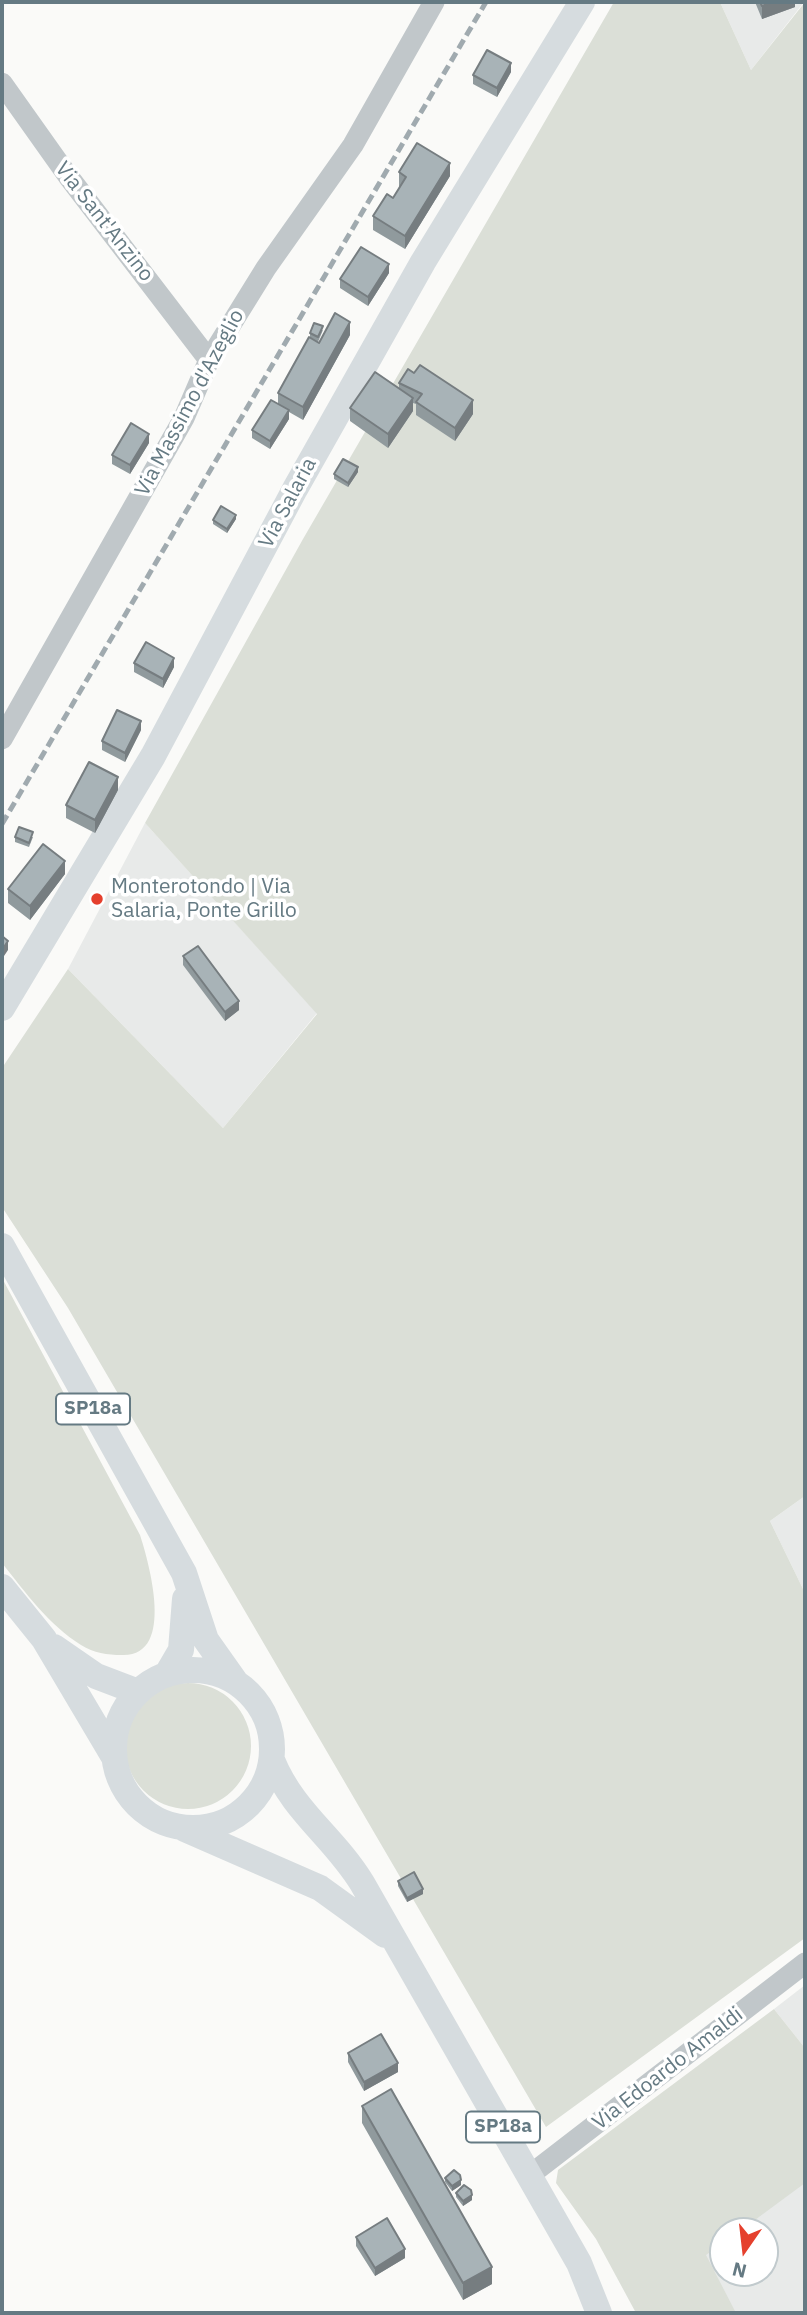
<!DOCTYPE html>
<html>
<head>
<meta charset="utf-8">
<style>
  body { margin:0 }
  #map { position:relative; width:807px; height:2315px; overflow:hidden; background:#fafaf8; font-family:"IBM Plex Sans",sans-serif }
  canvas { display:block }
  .frame { position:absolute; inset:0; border:4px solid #657a83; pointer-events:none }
  .north { position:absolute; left:709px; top:2217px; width:70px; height:70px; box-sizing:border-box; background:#fff; border:2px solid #c1cacd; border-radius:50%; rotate:194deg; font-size:19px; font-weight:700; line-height:28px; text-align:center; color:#657a83 }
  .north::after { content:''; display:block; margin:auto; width:24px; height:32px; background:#e5402d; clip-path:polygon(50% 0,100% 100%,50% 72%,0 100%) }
</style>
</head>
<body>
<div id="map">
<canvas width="807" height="2315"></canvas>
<div class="frame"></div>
<div class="north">N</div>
</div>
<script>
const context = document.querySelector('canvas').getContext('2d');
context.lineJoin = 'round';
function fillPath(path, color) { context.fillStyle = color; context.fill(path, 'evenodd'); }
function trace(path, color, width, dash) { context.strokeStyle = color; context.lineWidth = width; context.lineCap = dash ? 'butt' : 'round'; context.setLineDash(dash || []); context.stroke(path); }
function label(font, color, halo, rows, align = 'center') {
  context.font = font + ' "IBM Plex Sans",sans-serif'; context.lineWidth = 7; context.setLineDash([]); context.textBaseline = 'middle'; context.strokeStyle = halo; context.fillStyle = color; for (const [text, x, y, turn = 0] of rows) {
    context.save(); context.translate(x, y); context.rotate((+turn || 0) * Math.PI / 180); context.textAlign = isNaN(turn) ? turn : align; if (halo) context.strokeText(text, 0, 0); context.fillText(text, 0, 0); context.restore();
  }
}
const built = new Path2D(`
  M 720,2 L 804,2 L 751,70 Z
  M 145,823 L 317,1013 L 223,1128 L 68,969 Z
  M 805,1496 L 805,1593 L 770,1521 Z
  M 805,1985 L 805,2048 L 774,2009 Z
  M 805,2089 L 805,2313 L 636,2313 ZM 723,2231 L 765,2231 L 765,2273 L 723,2273 Z`);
const green = new Path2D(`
  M 614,2 L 720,2 L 751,70 L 805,2 L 805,1496 L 770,1521 L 805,1593 L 805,1938 L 546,2127 L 68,1308 L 2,1207 L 2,1068 L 68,969 L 223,1128 L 317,1014 L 145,823 L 303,539 Z
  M 2,1278 L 140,1535 C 149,1563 176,1657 122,1655 C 107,1655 94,1653 81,1645 C 49,1625 25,1592 2,1563 Z
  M125 1746a63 63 0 1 1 126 0a63 63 0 1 1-126 0Z
  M 774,2009 L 805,2048 L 805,2183 L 740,2231 L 723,2231 L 723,2243 L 706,2255 L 736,2313 L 636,2313 L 596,2239 L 556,2183 L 558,2170 Z`);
const minor = new Path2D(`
  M 2,83 L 68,176 L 209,360
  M 2,739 L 184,418 L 209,360 L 266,268 L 353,145 L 434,2
  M 530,2175 L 805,1963`);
const major = new Path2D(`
  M 2,1008 L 153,756 L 295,489 L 423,262 L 582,2
  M 2,1246 L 184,1573 L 206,1640 L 235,1681
  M 2,1587 L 44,1639 L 114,1757
  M 54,1647 L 96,1676 L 138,1692
  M114 1749a79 79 0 1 1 158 0a79 79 0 1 1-158 0Z
  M 167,1674 L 181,1650 L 185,1599
  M 272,1760 C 293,1812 334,1837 362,1883 L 579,2263 L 599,2313
  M 185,1829 L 320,1888 L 385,1935`);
const rail = new Path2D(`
  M 2,824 L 486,2`);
const wall = new Path2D(`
  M 755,2 L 795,2 L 795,7 L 762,19 Z
  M 511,72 L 497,97 L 473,84 L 473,75 Z
  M 399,172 L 450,176 L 405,249 L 373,230 L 373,216 L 393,198 L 400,187 L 399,186 Z
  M 389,273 L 368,306 L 340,288 L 340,279 Z
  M 323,330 L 318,342 L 314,340 L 319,343 L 350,335 L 303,420 L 289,412 L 289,419 L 270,449 L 252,438 L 252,430 L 278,404 L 278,393 L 310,337 L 310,333 Z
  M 399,383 L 473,414 L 455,441 L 416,415 L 416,404 L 413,403 L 413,411 L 388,448 L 350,421 L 350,408 L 399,388 Z
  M 149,443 L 130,474 L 112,464 L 112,455 Z
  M 358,472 L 348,487 L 334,479 L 334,474 Z
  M 236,519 L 227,533 L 213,524 L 213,520 Z
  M 134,663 L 174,667 L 163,688 L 134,672 Z
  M 141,730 L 125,762 L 102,750 L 102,741 Z
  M 118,790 L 95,833 L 66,818 L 66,805 Z
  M 15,837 L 33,837 L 29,847 L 15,842 Z
  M 65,874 L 30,920 L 8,903 L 8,889 Z
  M 183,956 L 239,1010 L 225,1021 L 183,965 Z
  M 398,1881 L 423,1894 L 407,1902 L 398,1886 Z
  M 348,2053 L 398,2072 L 364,2091 L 348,2062 Z
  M 362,2106 L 492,2284 L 463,2300 L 362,2123 Z
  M 445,2178 L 461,2185 L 452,2191 L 445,2182 Z
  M 456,2193 L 472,2200 L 463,2206 L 456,2197 Z
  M 356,2237 L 405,2258 L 375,2276 L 356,2246 Z`);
const shadedWall = new Path2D(`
  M 773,2 L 795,2 L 795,7 L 762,19 L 762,6 Z
  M 511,63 L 511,72 L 497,97 L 497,88 Z
  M 450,163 L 450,176 L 405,249 L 405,236 Z
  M 389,264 L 389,273 L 368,306 L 368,297 Z
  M 350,322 L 350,335 L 303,420 L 303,407 Z
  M 413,398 L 413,411 L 388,448 L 388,434 Z
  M 473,400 L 473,414 L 455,441 L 455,428 Z
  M 289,410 L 289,419 L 270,449 L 270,441 Z
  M 149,434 L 149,443 L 130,474 L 130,465 Z
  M 358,467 L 358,472 L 348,487 L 348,483 Z
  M 236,515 L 236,519 L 227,533 L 227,529 Z
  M 174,658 L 174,667 L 163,688 L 163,679 Z
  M 141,721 L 141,730 L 125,762 L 125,753 Z
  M 118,777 L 118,790 L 95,833 L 95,820 Z
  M 65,861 L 65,874 L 30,920 L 30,906 Z
  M 8,941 L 8,950 L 2,959 L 2,950 Z
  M 239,1001 L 239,1010 L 225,1021 L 225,1012 Z
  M 423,1889 L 423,1894 L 407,1902 L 407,1898 Z
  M 398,2063 L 398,2072 L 364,2091 L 364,2082 Z
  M 461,2180 L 461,2185 L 452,2191 L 452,2186 Z
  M 472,2195 L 472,2200 L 463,2206 L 463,2201 Z
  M 405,2249 L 405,2258 L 375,2276 L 375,2268 Z
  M 492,2267 L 492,2284 L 463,2300 L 463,2283 Z`);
const building = new Path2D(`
  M 760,2 L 773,2 L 762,6 Z
  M 487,50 L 511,63 L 497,88 L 473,75 Z
  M 417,143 L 450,163 L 405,236 L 373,216 L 387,194 L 393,198 L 406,177 L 399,172 Z
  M 361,247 L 389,264 L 368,297 L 340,279 Z
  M 335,313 L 350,322 L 303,407 L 278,393 L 309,337 L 319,343 Z
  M 314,323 L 323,326 L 318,337 L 310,333 Z
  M 420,365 L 473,400 L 455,428 L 416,402 L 422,394 L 399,383 L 408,369 L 414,373 Z
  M 375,372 L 413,398 L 388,434 L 350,408 Z
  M 271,400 L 289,410 L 270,441 L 252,430 Z
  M 131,423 L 149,434 L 130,465 L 112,455 Z
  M 343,459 L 358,467 L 348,483 L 334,474 Z
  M 221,506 L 236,515 L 227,529 L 213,520 Z
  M 146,642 L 174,658 L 163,679 L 134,663 Z
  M 117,710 L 141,721 L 125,753 L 102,741 Z
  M 89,762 L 118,777 L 95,820 L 66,805 Z
  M 19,827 L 33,832 L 29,843 L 15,837 Z
  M 43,844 L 65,861 L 30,906 L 8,889 Z
  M 2,936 L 8,941 L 2,950 Z
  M 198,946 L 239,1001 L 225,1012 L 183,956 Z
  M 414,1872 L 423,1889 L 407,1898 L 398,1881 Z
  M 381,2034 L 398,2063 L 364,2082 L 348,2053 Z
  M 391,2089 L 492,2267 L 463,2283 L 362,2106 Z
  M 454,2170 L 460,2175 L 461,2180 L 452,2186 L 445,2178 Z
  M 464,2185 L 471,2190 L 472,2195 L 463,2201 L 456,2193 Z
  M 387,2218 L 405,2249 L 375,2268 L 356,2237 Z`);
const markers = [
  [97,899,7,"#e5402d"]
];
const shields = [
  [93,1409,74],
  [503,2127,74]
];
const shieldNames = [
  ["SP18a",93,1409],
  ["SP18a",503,2127]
];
const streetNames = [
  ["Via Sant'Anzino",104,222,52],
  ["Via Massimo d'Azeglio",190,403,-62],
  ["Via Salaria",288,503,-62],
  ["Via Edoardo Amaldi",668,2069,-38]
];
const poiNames = [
  ["Monterotondo | Via",111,887],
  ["Salaria, Ponte Grillo",111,911]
];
fillPath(built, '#e8eae9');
fillPath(green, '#dbdfd7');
trace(minor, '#c1c7ca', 21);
trace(major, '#d6dcdf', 26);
trace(rail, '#a0aaaf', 5, [10, 5]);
fillPath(wall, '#909a9d');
fillPath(shadedWall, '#767d80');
fillPath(building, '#a8b3b7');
trace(building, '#767d80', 2);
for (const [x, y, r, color] of markers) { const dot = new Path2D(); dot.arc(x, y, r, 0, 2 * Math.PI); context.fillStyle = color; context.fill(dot); trace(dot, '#fff', 2.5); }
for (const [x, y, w] of shields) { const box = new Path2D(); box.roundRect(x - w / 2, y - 15.5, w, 31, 5); context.fillStyle = '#fff'; context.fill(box); trace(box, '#657a83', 2); }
label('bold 19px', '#657a83', null, shieldNames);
label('21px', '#657a83', '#fff', streetNames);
label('21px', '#657a83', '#fff', poiNames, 'left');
</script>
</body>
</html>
